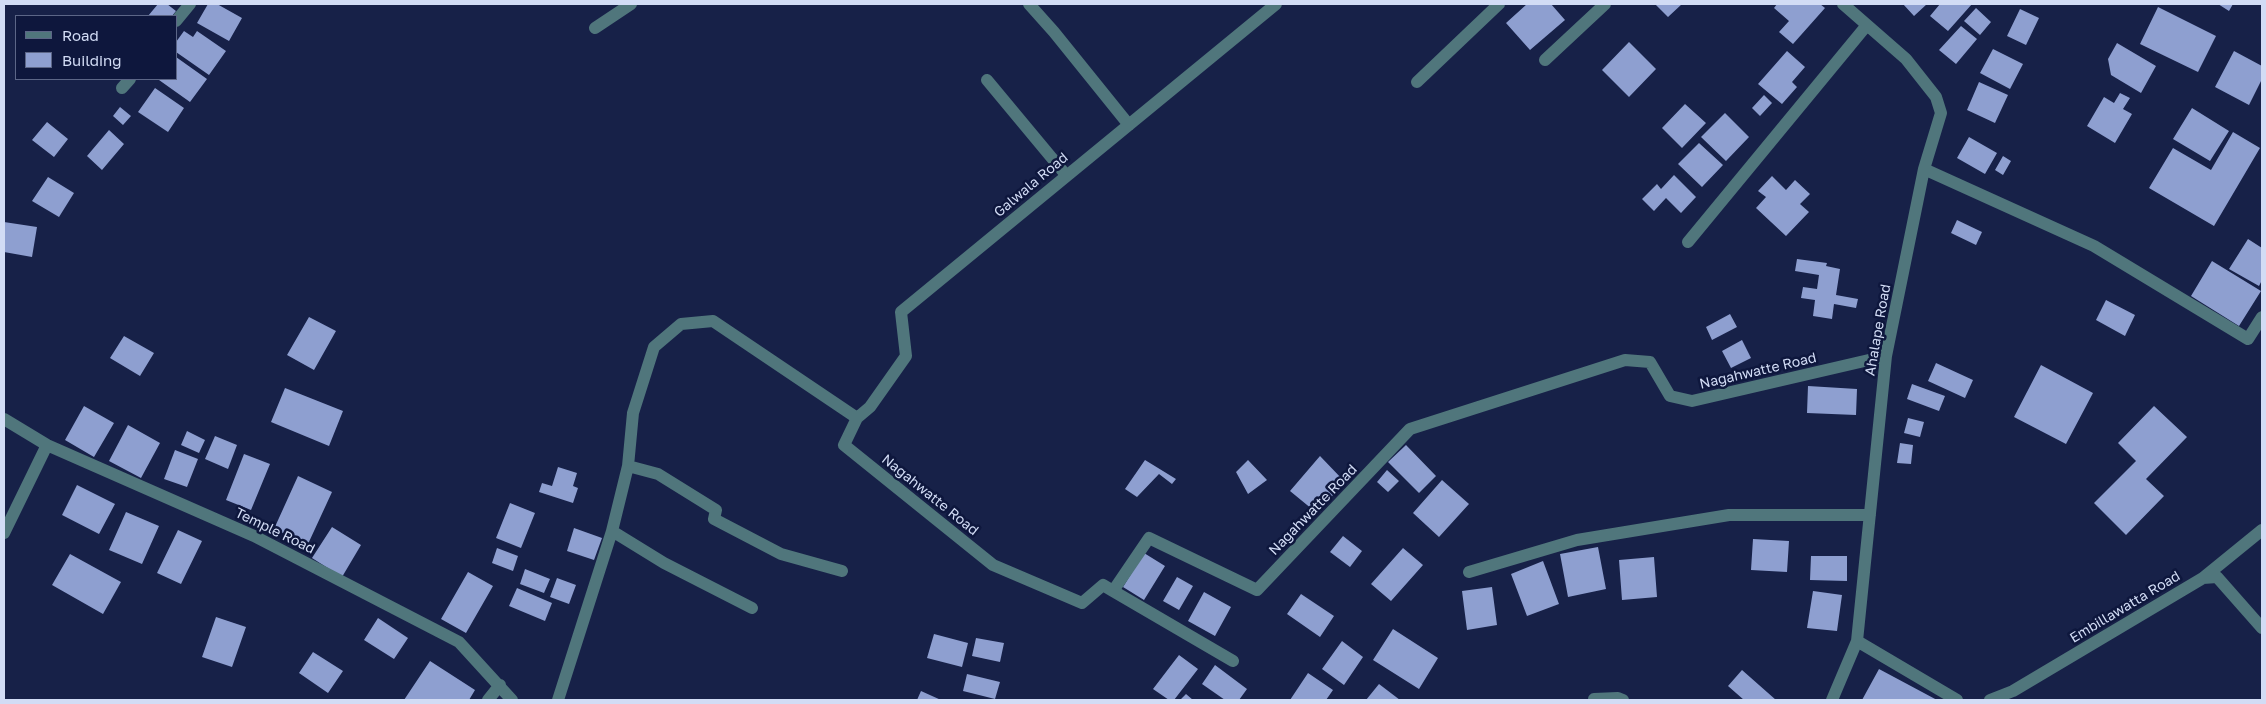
<!DOCTYPE html>
<html>
<head>
<meta charset="utf-8">
<style>
  body { margin:0 }
  #map { position:relative; width:2266px; height:704px; overflow:hidden; background:#172148; font-family:"Golos Text",sans-serif }
  canvas { display:block }
  .frame { position:absolute; inset:0; border:5px solid #d2dcf5; pointer-events:none }
  .legend { position:absolute; left:15px; top:15px; width:162px; height:65px; box-sizing:border-box; background:#0e173d; border:1px solid #5c6687; margin:0; padding:6px 9px; list-style:none; font-size:15px; color:#d2dcf5 }
  .legend li { display:flex; align-items:center; gap:10px; height:25px }
  .legend b { width:25px; border:1px solid #5c6687 }
</style>
</head>
<body>
<div id="map">
<canvas width="2266" height="704"></canvas>
<div class="frame"></div>
<ul class="legend">
<li><b style="height:6px;background:#50767c"></b>Road</li>
<li><b style="height:14px;background:#8e9fd0"></b>Building</li>
</ul>
</div>
<script>
const context = document.querySelector('canvas').getContext('2d');
context.lineJoin = 'round';
function fillPath(path, color) { context.fillStyle = color; context.fill(path, 'evenodd'); }
function trace(path, color, width, dash) { context.strokeStyle = color; context.lineWidth = width; context.lineCap = dash ? 'butt' : 'round'; context.setLineDash(dash || []); context.stroke(path); }
function label(font, color, halo, rows, align = 'center') {
  context.font = font + ' "Golos Text",sans-serif'; context.lineWidth = 5; context.setLineDash([]); context.textBaseline = 'middle'; context.strokeStyle = halo; context.fillStyle = color; for (const [text, x, y, turn = 0] of rows) {
    context.save(); context.translate(x, y); context.rotate((+turn || 0) * Math.PI / 180); context.textAlign = isNaN(turn) ? turn : align; if (halo) context.strokeText(text, 0, 0); context.fillText(text, 0, 0); context.restore();
  }
}
const building = new Path2D(`
  M 158,4 L 167,4 L 176,11 L 172,16 L 148,16 Z
  M 208,4 L 217,4 L 242,18 L 229,41 L 197,23 Z
  M 1527,4 L 1551,4 L 1565,20 L 1530,50 L 1506,23 Z
  M 1655,4 L 1682,4 L 1668,17 Z
  M 1777,4 L 1820,4 L 1825,8 L 1793,44 L 1779,32 L 1789,21 L 1774,8 Z
  M 1903,4 L 1927,4 L 1914,16 Z
  M 1940,4 L 1972,4 L 1948,31 L 1930,16 Z
  M 2218,4 L 2233,4 L 2229,11 Z
  M 2158,7 L 2216,36 L 2198,72 L 2140,44 Z
  M 1976,8 L 1991,22 L 1980,35 L 1964,21 Z
  M 2020,9 L 2039,18 L 2026,45 L 2007,36 Z
  M 1961,26 L 1977,39 L 1956,64 L 1939,50 Z
  M 184,31 L 193,37 L 197,31 L 226,51 L 209,75 L 176,52 L 176,42 Z
  M 1629,42 L 1656,69 L 1629,97 L 1602,70 Z
  M 2117,43 L 2156,66 L 2141,93 L 2111,75 L 2108,59 Z
  M 1993,49 L 2023,64 L 2010,89 L 1980,73 Z
  M 1787,51 L 1805,67 L 1792,82 L 1797,87 L 1782,104 L 1758,84 Z
  M 2234,51 L 2262,66 L 2262,79 L 2249,105 L 2215,87 Z
  M 176,57 L 207,79 L 190,102 L 159,80 L 176,79 Z
  M 1979,82 L 2008,95 L 1995,123 L 1967,110 Z
  M 155,88 L 184,108 L 168,132 L 138,112 Z
  M 2120,93 L 2130,98 L 2123,109 L 2132,114 L 2115,143 L 2087,126 L 2104,97 L 2114,103 Z
  M 1764,95 L 1772,103 L 1760,116 L 1752,108 Z
  M 1685,104 L 1706,123 L 1682,148 L 1662,128 Z
  M 120,107 L 131,116 L 123,125 L 113,116 Z
  M 2192,108 L 2229,131 L 2210,161 L 2173,139 Z
  M 1725,113 L 1749,137 L 1726,161 L 1701,137 Z
  M 47,122 L 68,139 L 54,157 L 32,140 Z
  M 109,130 L 124,144 L 102,170 L 87,156 Z
  M 2233,132 L 2260,148 L 2214,226 L 2149,188 L 2173,148 L 2211,170 Z
  M 1969,137 L 1997,153 L 1985,174 L 1957,158 Z
  M 1699,143 L 1723,165 L 1702,187 L 1678,164 Z
  M 2003,156 L 2011,161 L 2003,175 L 1995,170 Z
  M 1674,175 L 1696,197 L 1681,213 L 1666,198 L 1654,211 L 1642,199 L 1657,184 L 1661,189 Z
  M 1772,176 L 1786,190 L 1795,180 L 1810,194 L 1800,204 L 1809,212 L 1786,236 L 1756,208 L 1766,197 L 1758,191 Z
  M 48,177 L 74,193 L 59,217 L 32,201 Z
  M 1957,220 L 1982,232 L 1976,245 L 1951,233 Z
  M 4,222 L 37,227 L 32,257 L 4,252 Z
  M 2248,239 L 2262,248 L 2262,280 L 2259,286 L 2229,269 Z
  M 1797,259 L 1827,263 L 1826,266 L 1840,269 L 1836,295 L 1858,299 L 1856,308 L 1834,304 L 1832,319 L 1813,316 L 1815,300 L 1801,298 L 1803,287 L 1817,289 L 1819,275 L 1795,271 Z
  M 2212,261 L 2261,291 L 2239,326 L 2191,296 Z
  M 2106,300 L 2135,315 L 2125,336 L 2096,320 Z
  M 1730,314 L 1737,327 L 1712,340 L 1706,327 Z
  M 309,317 L 336,331 L 314,370 L 287,355 Z
  M 124,336 L 154,353 L 140,376 L 110,358 Z
  M 1742,340 L 1751,358 L 1731,368 L 1722,351 Z
  M 1936,363 L 1973,380 L 1965,398 L 1928,381 Z
  M 2041,365 L 2093,393 L 2066,444 L 2014,417 Z
  M 1912,384 L 1945,396 L 1939,411 L 1907,399 Z
  M 1808,386 L 1857,389 L 1856,415 L 1807,413 Z
  M 285,388 L 343,411 L 329,446 L 271,422 Z
  M 84,406 L 114,423 L 94,457 L 65,440 Z
  M 2154,406 L 2187,437 L 2146,479 L 2164,496 L 2126,535 L 2094,503 L 2136,461 L 2118,443 Z
  M 1908,418 L 1924,422 L 1920,437 L 1904,433 Z
  M 128,425 L 160,443 L 141,478 L 109,461 Z
  M 187,431 L 205,440 L 199,453 L 181,445 Z
  M 215,436 L 237,445 L 228,469 L 205,459 Z
  M 1900,443 L 1913,445 L 1911,464 L 1897,463 Z
  M 1406,445 L 1436,476 L 1419,493 L 1388,462 Z
  M 175,450 L 198,459 L 187,487 L 164,479 Z
  M 244,454 L 270,464 L 251,510 L 226,500 Z
  M 1320,456 L 1344,481 L 1318,514 L 1290,491 Z
  M 1145,460 L 1176,479 L 1172,484 L 1159,474 L 1137,497 L 1125,489 Z
  M 1248,460 L 1267,480 L 1248,494 L 1236,472 Z
  M 558,467 L 577,473 L 573,486 L 578,488 L 573,503 L 539,492 L 542,483 L 552,486 Z
  M 1387,470 L 1399,481 L 1388,492 L 1377,482 Z
  M 298,476 L 332,492 L 308,544 L 274,529 Z
  M 1442,480 L 1469,504 L 1439,537 L 1413,513 Z
  M 77,485 L 115,504 L 99,534 L 62,515 Z
  M 510,503 L 535,513 L 521,548 L 496,538 Z
  M 126,512 L 159,526 L 142,564 L 109,550 Z
  M 332,527 L 361,545 L 342,577 L 312,558 Z
  M 574,528 L 602,538 L 594,560 L 567,551 Z
  M 178,530 L 202,541 L 181,584 L 157,573 Z
  M 1343,536 L 1362,551 L 1350,567 L 1330,552 Z
  M 1753,539 L 1789,541 L 1787,572 L 1751,570 Z
  M 1598,547 L 1606,589 L 1568,597 L 1560,554 Z
  M 497,548 L 518,556 L 513,571 L 492,563 Z
  M 1403,548 L 1423,565 L 1391,601 L 1371,584 Z
  M 1144,553 L 1165,566 L 1144,600 L 1123,587 Z
  M 70,554 L 121,582 L 103,614 L 52,585 Z
  M 1811,556 L 1847,556 L 1847,581 L 1810,580 Z
  M 1654,557 L 1657,597 L 1622,600 L 1619,560 Z
  M 1543,561 L 1559,604 L 1527,616 L 1511,574 Z
  M 525,569 L 550,579 L 544,593 L 520,584 Z
  M 468,572 L 493,586 L 466,633 L 441,619 Z
  M 1177,577 L 1193,586 L 1179,610 L 1163,601 Z
  M 557,578 L 576,585 L 569,604 L 550,597 Z
  M 1492,587 L 1497,625 L 1467,630 L 1462,591 Z
  M 517,588 L 552,603 L 545,621 L 509,606 Z
  M 1813,591 L 1842,595 L 1837,631 L 1807,628 Z
  M 1204,592 L 1231,607 L 1215,636 L 1188,621 Z
  M 1301,594 L 1334,616 L 1320,637 L 1287,614 Z
  M 216,617 L 246,627 L 232,667 L 202,657 Z
  M 378,618 L 408,638 L 394,659 L 364,640 Z
  M 1393,629 L 1438,658 L 1419,689 L 1373,660 Z
  M 934,634 L 968,643 L 962,667 L 927,658 Z
  M 976,638 L 1004,643 L 1000,662 L 972,656 Z
  M 1342,641 L 1363,657 L 1344,685 L 1322,669 Z
  M 313,652 L 343,671 L 328,693 L 299,673 Z
  M 1179,655 L 1198,669 L 1174,700 L 1169,700 L 1153,689 Z
  M 430,661 L 475,690 L 469,700 L 404,700 Z
  M 1215,665 L 1247,689 L 1239,700 L 1225,700 L 1202,684 Z
  M 1879,669 L 1937,700 L 1862,700 Z
  M 1742,670 L 1776,700 L 1744,700 L 1728,686 Z
  M 1308,673 L 1333,690 L 1326,700 L 1290,700 Z
  M 967,674 L 1000,682 L 995,699 L 963,691 Z
  M 1379,684 L 1400,700 L 1366,700 Z
  M 921,691 L 941,700 L 917,700 Z
  M 1186,694 L 1193,700 L 1180,700 Z`);
const minor = new Path2D(`
  M 1029,4 L 1054,32 L 1129,125
  M 1276,4 L 901,312 L 906,356 L 870,407 L 857,418 L 844,445 L 993,565 L 1082,603 L 1103,585 L 1113,591 L 1149,538 L 1257,590 L 1410,429 L 1625,360 L 1650,362 L 1670,396 L 1692,401 L 1886,356
  M 176,21 L 190,4
  M 595,28 L 631,4
  M 1545,60 L 1605,4
  M 987,80 L 1066,175
  M 1417,82 L 1499,4
  M 122,88 L 130,79
  M 1924,169 L 2094,246 L 2248,339 L 2262,317
  M 1688,242 L 1867,25
  M 4,419 L 47,445 L 254,536 L 459,642 L 512,700
  M 628,466 L 658,474 L 716,510 L 714,519 L 781,554 L 842,571
  M 612,531 L 664,563 L 752,608
  M 4,533 L 47,445
  M 1469,572 L 1577,540 L 1729,515 L 1870,515
  M 2203,578 L 2262,530
  M 1113,591 L 1233,661
  M 1857,641 L 1957,700
  M 1594,699 L 1618,698 L 1623,700
  M 488,700 L 500,685
  M 558,700 L 612,531 L 628,466 L 633,413 L 654,347 L 681,324 L 713,321 L 857,418
  M 1832,700 L 1857,641 L 1886,356 L 1924,169 L 1941,113 L 1936,97 L 1906,59 L 1843,4
  M 1990,700 L 2013,691 L 2203,578 L 2217,577 L 2262,628`);
const streetNames = [
  ["Galwala Road",1031,185,-40],
  ["Ahalape Road",1878,330,-80],
  ["Nagahwatte Road",1758,371,-13],
  ["Nagahwatte Road",930,495,39],
  ["Nagahwatte Road",1313,510,-46],
  ["Temple Road",275,531,26],
  ["Embillawatta Road",2125,607,-31]
];
fillPath(building, '#8e9fd0');
trace(minor, '#50767c', 12);
label('14px', '#d2dcf5', '#0e173d', streetNames);
</script>
</body>
</html>
